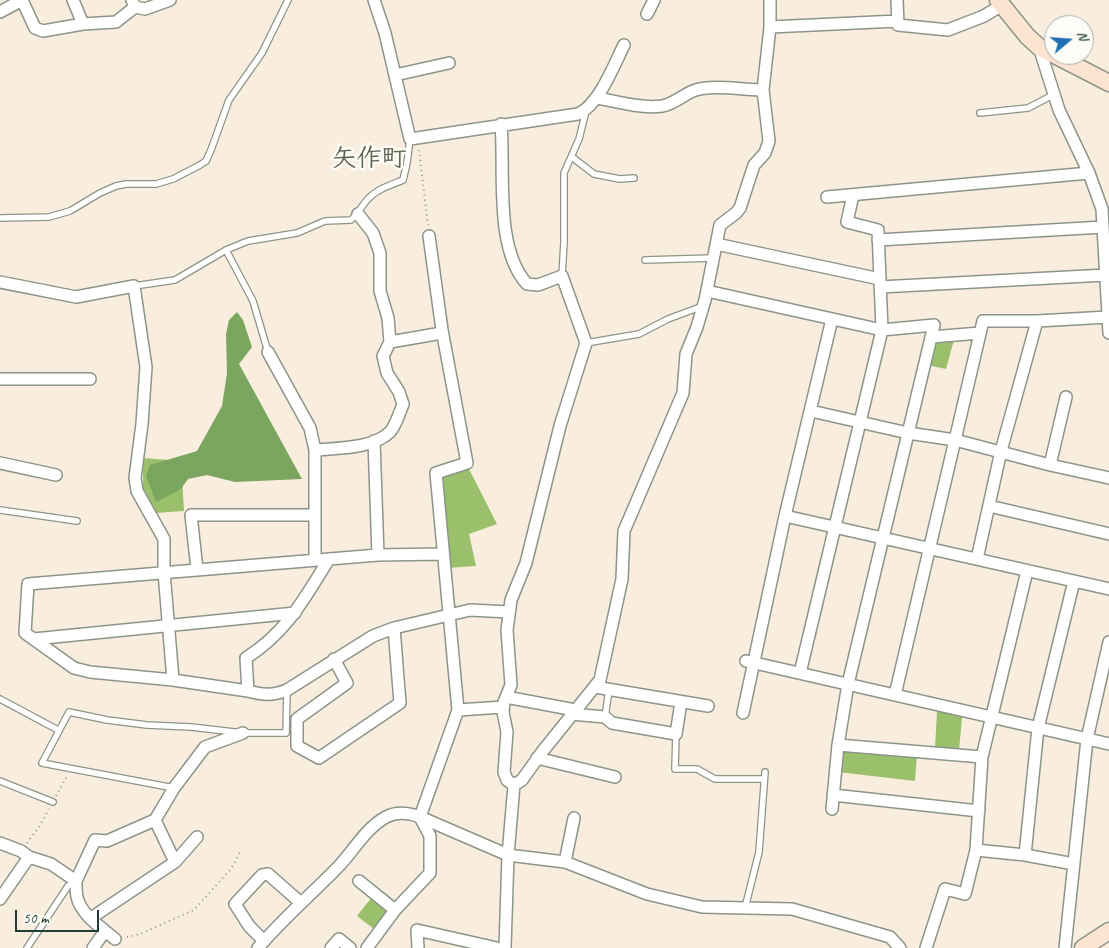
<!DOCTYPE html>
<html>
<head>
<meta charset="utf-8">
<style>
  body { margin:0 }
  #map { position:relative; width:1109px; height:948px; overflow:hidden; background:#f9edde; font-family:Caveat,sans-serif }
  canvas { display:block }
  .north { position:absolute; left:1044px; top:15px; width:50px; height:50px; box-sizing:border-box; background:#fdfcf7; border:1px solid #a4b0a9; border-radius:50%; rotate:72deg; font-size:14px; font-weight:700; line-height:20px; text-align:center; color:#1f3d34 }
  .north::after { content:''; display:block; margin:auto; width:18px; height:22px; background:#1f6fb2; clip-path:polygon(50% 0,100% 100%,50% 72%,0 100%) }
  .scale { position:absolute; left:15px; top:910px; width:84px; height:22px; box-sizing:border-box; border:2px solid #1f3d34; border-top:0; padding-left:6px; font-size:15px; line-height:18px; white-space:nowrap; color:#1f3d34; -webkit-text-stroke:4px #fdfcf7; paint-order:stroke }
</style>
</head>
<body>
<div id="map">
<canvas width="1109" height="948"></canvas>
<div class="north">N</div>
<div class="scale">50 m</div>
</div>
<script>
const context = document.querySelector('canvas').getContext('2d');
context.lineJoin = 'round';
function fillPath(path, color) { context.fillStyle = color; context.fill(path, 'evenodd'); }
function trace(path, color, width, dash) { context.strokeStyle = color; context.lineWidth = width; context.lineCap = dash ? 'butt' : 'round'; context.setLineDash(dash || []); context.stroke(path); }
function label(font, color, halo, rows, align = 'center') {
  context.font = font + ' Caveat,"Klee One",sans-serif'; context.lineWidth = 5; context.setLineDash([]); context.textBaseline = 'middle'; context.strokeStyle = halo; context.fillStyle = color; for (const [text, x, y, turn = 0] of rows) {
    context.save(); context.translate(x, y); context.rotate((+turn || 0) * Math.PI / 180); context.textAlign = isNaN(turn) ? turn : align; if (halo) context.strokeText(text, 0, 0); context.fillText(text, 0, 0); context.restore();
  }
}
const green = new Path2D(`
  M 937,340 L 954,340 L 946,369 L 927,365 L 931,346 Z
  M 143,458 L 181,461 L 184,511 L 155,513 L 143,487 Z
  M 469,469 L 497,524 L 469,534 L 476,566 L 447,568 L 440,481 L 445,476 Z
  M 937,711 L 962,717 L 959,751 L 935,749 Z
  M 847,748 L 917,754 L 915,781 L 838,772 L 841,752 Z
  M 372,897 L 386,907 L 387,913 L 374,929 L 357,916 Z`);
const forest = new Path2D(`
  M 237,312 L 243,320 L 252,347 L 239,364 L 302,479 L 235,482 L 207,475 L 188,479 L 181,489 L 156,502 L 146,476 L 150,465 L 197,451 L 222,406 L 227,373 L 226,334 L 229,320 Z`);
const path = new Path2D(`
  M 419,150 L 428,225
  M 56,796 L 67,776
  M 27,843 L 39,827 L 49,809
  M 127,937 L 140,934 L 194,910 L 231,869 L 240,852`);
const lane = new Path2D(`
  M 980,113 L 1028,108 L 1053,95
  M 572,157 L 594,174 L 620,179 L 634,178
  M 0,218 L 49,217 L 70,211 L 100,193 L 116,186 L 126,184 L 156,184 L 173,179 L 200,165 L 206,161 L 211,150 L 229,100 L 262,53 L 288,0
  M 226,250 L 253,301 L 268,352
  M 645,260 L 713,258
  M 562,276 L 564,242 L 564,173 L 579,139 L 586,111
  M 134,286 L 175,280 L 226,250 L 248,241 L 297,233 L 325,221 L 351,220 C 358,214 362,205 368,199 C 377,189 391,185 403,180 L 407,163 L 410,139
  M 586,343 L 639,334 L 668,319 L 703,306
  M 0,510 L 77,521
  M 0,699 L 58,730
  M 605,717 L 609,690
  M 676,734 L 675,769 L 697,769 L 715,779 L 764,779
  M 0,781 L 53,802
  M 174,788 L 42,763 L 69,712 L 107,720 L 147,725 L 191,727 L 243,733 L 286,733 L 287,690
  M 745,908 L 759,852 L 765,772
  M 27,948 L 68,886 L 76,881`);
const street = new Path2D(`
  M 22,0 L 35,28 L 43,31 L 83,24 L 116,22 L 135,7
  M 73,0 L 83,24
  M 132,0 L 135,7 L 145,9 L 170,0
  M 374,0 L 385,33 L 410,139 L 578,114 C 599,105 614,65 624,45
  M 897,0 L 898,25 L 948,30 L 984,16 L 1002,5
  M 0,12 L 22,0
  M 647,14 L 654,0
  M 770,27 L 898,21
  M 1039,47 L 1059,110 L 1089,173 L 1102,209 L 1109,333
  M 395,75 L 449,63
  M 596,98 C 617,101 641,109 662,106 C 674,104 683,95 693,91 C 710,84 745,90 763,90
  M 501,124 C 505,171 494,248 527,284 L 538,285 L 562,276 L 586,343 L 560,426 L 526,563 L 511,600 L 507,630 L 511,685 L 504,702 L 503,712 L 507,732 L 504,772 L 507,780 L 514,785
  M 827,197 L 1089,173
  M 429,236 L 442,330 L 467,463 L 436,473 L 458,710 L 420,817 L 508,855 L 565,862 L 647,894 L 702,907 L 792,909 L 890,937 L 900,948
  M 878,240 L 1103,227
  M 716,244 L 880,279
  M 0,282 L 76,297 L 134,286 L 146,367 L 142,424 L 135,478 L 137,491 L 164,539 L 164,572 L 173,680
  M 880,287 L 1106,275
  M 707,291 L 882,330 L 934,325 L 848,684 L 838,745 L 832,809
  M 931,337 L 980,333
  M 390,342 L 442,333
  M 268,352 L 310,428 L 315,450 C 338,448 372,449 390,432 C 396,425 400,412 403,404 L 399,392 L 387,373 L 383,356 L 390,342 L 388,318 L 380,291 L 380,253 L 373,233 L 358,214
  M 0,379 L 90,379
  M 811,411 L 908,433 L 955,440 L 1050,465 L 1109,478
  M 374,441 L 378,555
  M 315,450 L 315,559
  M 0,463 L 56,475
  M 1050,465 L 1066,397
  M 989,506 L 1109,534
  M 785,516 L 1109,589
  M 442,554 L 378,555 L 28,584 L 25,633 L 74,668 L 90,672 L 173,680 L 248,691 C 262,695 273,696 287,690 L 373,636 L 394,628 L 470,610 L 509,612
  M 977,559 L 1001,451 L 1037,321
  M 197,569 L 191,515 L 315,515
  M 34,639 L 295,613
  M 334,659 L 347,683 L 297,719 L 297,746 L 319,758 L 400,703 L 394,628
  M 746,661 L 1109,744
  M 800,673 L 882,330 L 878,230 L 847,222 L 853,195
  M 595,687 L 708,706
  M 248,691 L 246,658 C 287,632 304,599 329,559
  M 895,695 L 983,321 L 1037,321 L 1108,317
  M 506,697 L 575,710
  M 458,710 L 503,707
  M 743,713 L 785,516 L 832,319
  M 571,714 L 605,717 L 612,723 L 676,734 L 681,702
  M 838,745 L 982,757
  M 537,758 L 615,777
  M 833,795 L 979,811
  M 155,820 L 175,862
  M 0,843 L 21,851 L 29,857 L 51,864 L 76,881 C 76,886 76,892 77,897 C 81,915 102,928 115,939
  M 976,850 L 1025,855 L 1074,864
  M 1025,855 L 1038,728 L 1074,581
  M 565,862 L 574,818
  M 76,881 L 95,840 L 107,841 L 155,820 L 174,788 L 205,747 L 243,733
  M 359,881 L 395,910
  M 0,899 L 29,857
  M 91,918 L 175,862 L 197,837
  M 264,941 L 249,926 L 235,904 L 262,875 L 268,874 L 301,903
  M 93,948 L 105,931
  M 258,948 C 282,919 312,894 339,866 C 354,850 366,828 386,817 C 397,811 409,813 420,817 L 430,836 L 430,873 L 395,910 L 367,948
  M 331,948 L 339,939 L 350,948
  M 418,948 L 417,930 L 497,948
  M 505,948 L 508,855 L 514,785 L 522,780 L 542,752 L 600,680 L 622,579 L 624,531 L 683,393 L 686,354 L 697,327 L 705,300 L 720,225 L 736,213 L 740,208 L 754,165 L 765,153 L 769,141 L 763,90 L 770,27 L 770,0
  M 926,948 L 945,889 L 965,894 L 976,850 L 982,757 L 1027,571
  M 1065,948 L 1087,739 L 1109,642`);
const secondary = new Path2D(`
  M 998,0 L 1027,36 L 1039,47 L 1109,83
  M 1083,948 L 1109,931`);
const neighbourhoodNames = [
  ["矢作町",369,159]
];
fillPath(green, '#9ac06b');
fillPath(forest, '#7ba65f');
trace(lane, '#8c9589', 8);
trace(street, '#8c9589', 14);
trace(secondary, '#8c9589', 19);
trace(path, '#8c9589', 2, [1, 4]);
trace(lane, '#fff', 5.5);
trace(street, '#fff', 11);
trace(secondary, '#fde4d0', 16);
label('bold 25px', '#606651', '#fdfcf7', neighbourhoodNames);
</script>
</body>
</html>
